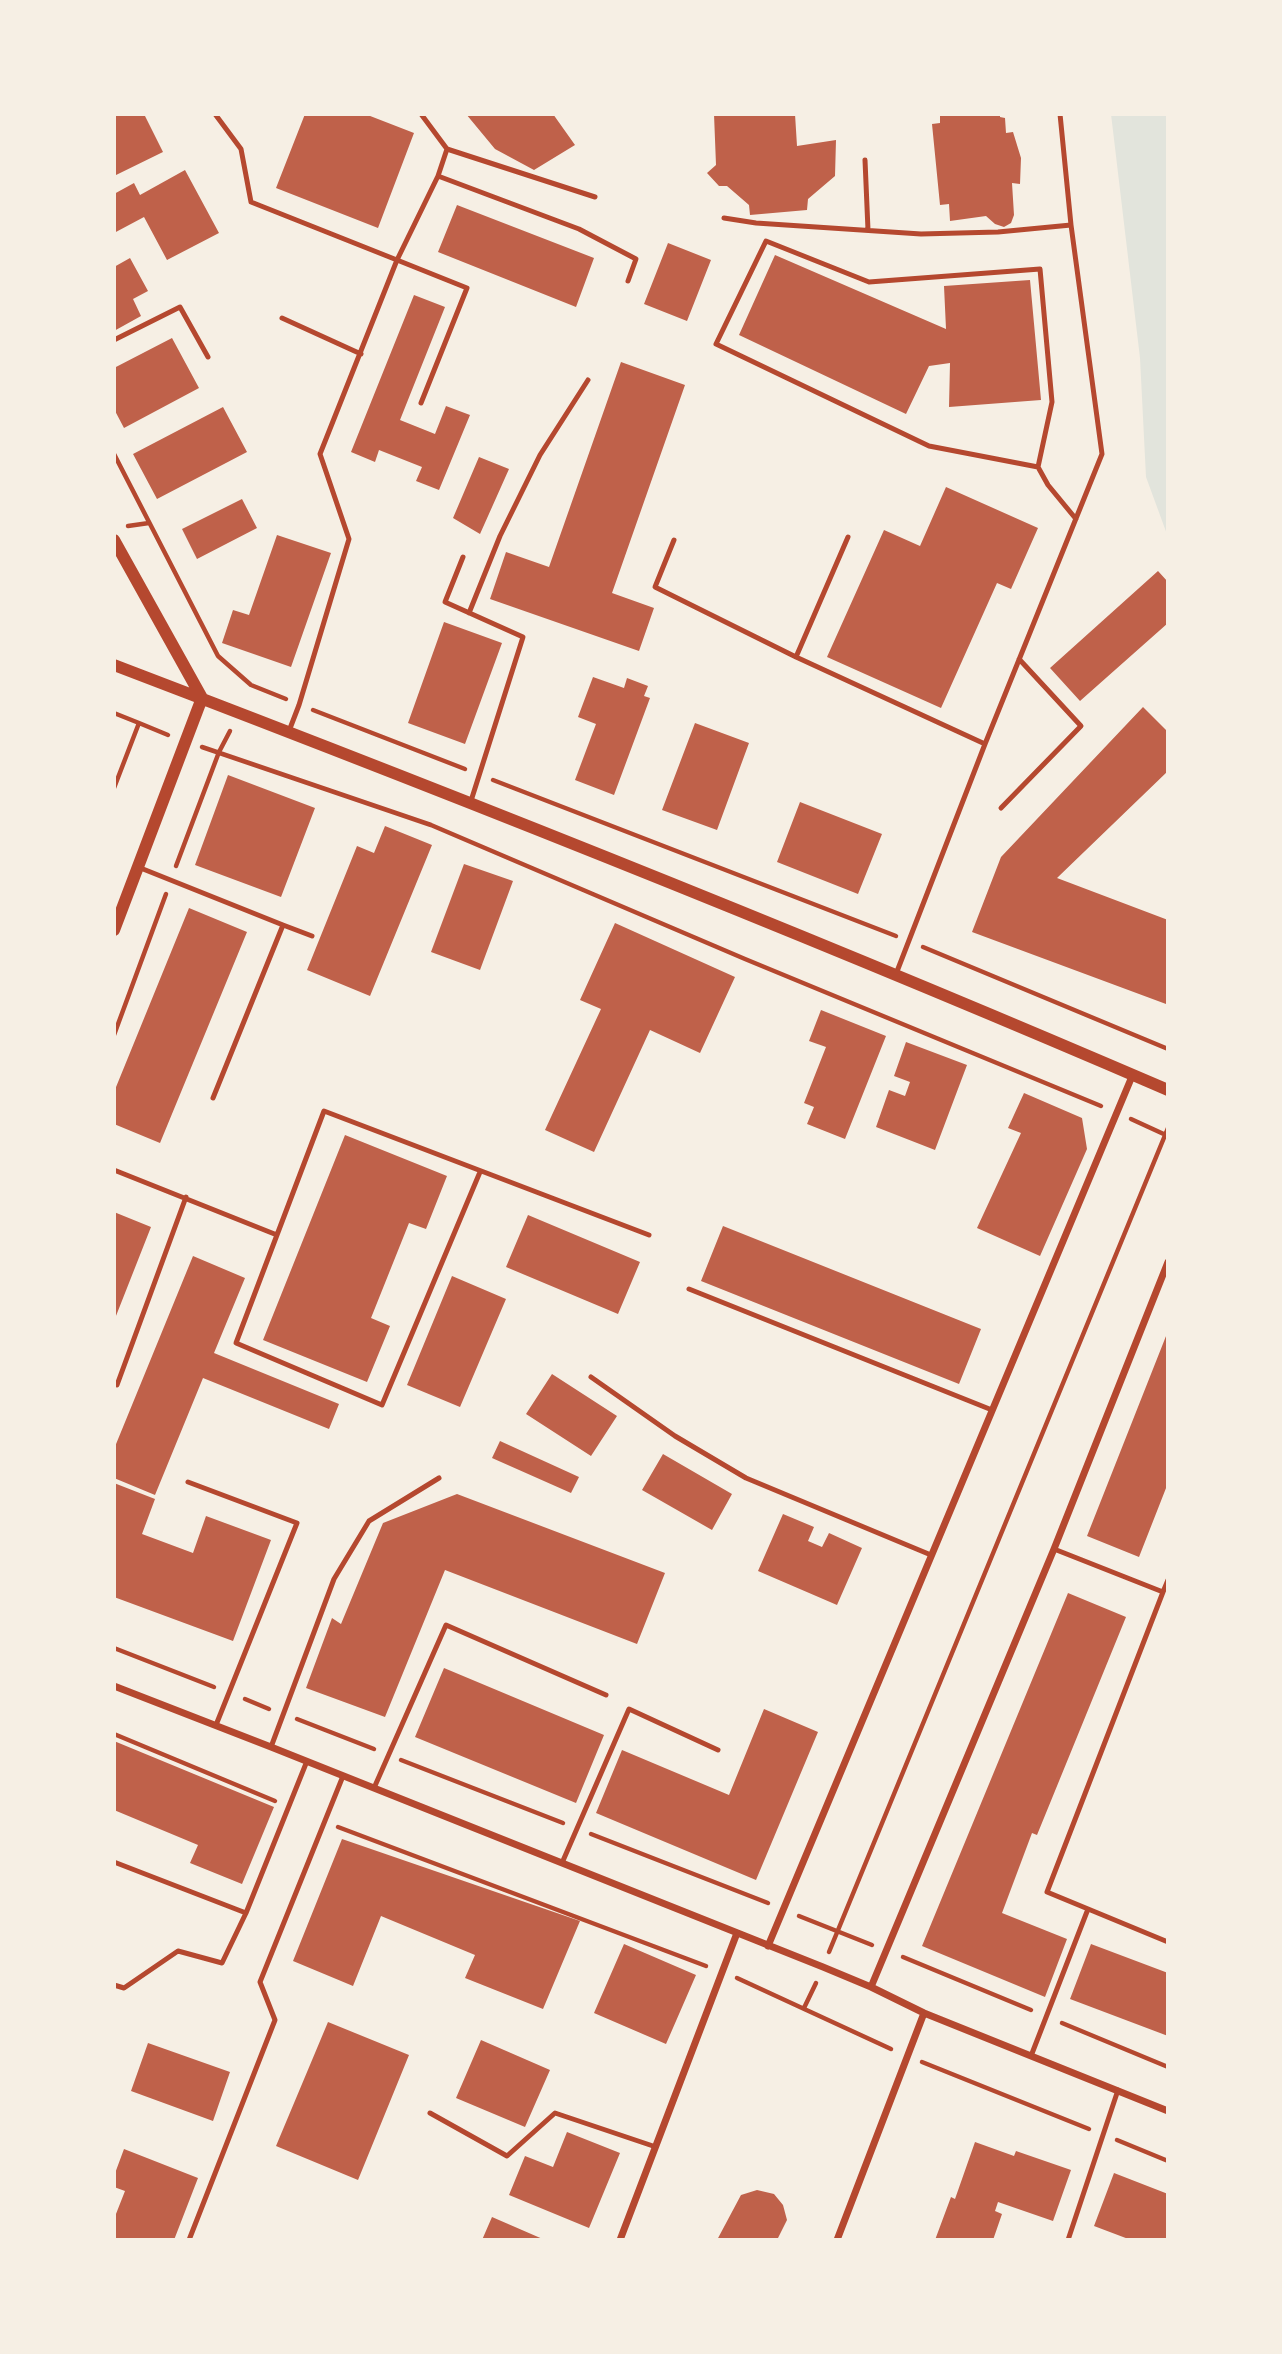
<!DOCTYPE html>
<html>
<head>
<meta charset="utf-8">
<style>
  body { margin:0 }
  #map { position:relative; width:1282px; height:2354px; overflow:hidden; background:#f6efe4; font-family:Inter,sans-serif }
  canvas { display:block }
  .frame { position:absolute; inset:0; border:116px solid #f6efe4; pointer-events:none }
</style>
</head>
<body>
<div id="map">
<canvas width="1282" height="2354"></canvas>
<div class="frame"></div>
</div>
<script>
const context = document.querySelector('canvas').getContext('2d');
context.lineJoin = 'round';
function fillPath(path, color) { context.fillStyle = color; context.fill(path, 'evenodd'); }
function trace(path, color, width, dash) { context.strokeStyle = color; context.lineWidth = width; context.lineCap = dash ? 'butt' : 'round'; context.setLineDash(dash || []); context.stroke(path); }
const green = new Path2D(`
  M 1111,114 L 1168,114 L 1168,537 L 1146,477 L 1140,358 Z`);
const building = new Path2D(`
  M 114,114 L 144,114 L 163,152 L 114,176 Z
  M 305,114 L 365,114 L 414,133 L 378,228 L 276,188 Z
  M 466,114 L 553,114 L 575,145 L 534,170 L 495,149 Z
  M 714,114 L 795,114 L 797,146 L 836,140 L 835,176 L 808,199 L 807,210 L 750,215 L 749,205 L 727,186 L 719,186 L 707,173 L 716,165 Z
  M 940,114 L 1000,114 L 1000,117 L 1005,118 L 1006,133 L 1013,132 L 1021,158 L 1020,184 L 1012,183 L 1014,215 L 1011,223 L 1004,227 L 995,224 L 986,216 L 950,221 L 949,204 L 940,205 L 932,124 L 940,123 Z
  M 185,170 L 219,233 L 167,260 L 144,217 L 114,233 L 114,194 L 134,183 L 140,195 Z
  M 457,205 L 594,258 L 576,307 L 438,252 Z
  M 668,243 L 711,260 L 687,321 L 644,304 Z
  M 775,255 L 946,329 L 944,286 L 1030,280 L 1041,400 L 949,407 L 950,363 L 929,366 L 906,414 L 739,335 Z
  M 130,258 L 148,291 L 133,299 L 141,316 L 114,331 L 114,267 Z
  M 414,295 L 445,307 L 400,420 L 435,434 L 446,406 L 470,415 L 439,490 L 416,481 L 422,467 L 379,450 L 375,462 L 351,452 Z
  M 172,338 L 199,388 L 124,428 L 114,409 L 114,368 Z
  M 621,362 L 685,385 L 612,593 L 654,608 L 639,651 L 490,599 L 506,552 L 549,567 Z
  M 223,407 L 247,452 L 157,499 L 133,454 Z
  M 479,457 L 509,469 L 480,534 L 453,518 Z
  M 946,487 L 1038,528 L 1011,589 L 997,583 L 941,708 L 827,657 L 884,530 L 920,546 Z
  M 242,499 L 257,528 L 197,559 L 182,529 Z
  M 277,535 L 331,553 L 291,667 L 222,643 L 233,610 L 249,615 Z
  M 1158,571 L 1168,582 L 1168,623 L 1080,701 L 1050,668 Z
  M 444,622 L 502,643 L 465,744 L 408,723 Z
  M 593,677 L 624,688 L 627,678 L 648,686 L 644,696 L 650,698 L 614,795 L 575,780 L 596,724 L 578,717 Z
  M 1143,707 L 1168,732 L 1168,771 L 1057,878 L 1168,920 L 1168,998 L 1166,1004 L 972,932 L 1001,857 Z
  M 695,723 L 749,743 L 717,830 L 662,810 Z
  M 228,775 L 315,808 L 281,897 L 195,865 Z
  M 800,802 L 882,834 L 858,894 L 777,862 Z
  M 385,826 L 432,845 L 370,996 L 307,970 L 357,846 L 374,853 Z
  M 464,864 L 513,881 L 480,970 L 431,952 Z
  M 189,908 L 247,932 L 160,1143 L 114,1124 L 114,1092 Z
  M 615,923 L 735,977 L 700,1053 L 650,1030 L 594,1152 L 545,1130 L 601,1009 L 580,1000 Z
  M 821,1010 L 886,1036 L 845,1139 L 807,1124 L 814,1107 L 804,1103 L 826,1047 L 809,1041 Z
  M 906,1042 L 967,1065 L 935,1150 L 876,1127 L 889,1090 L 905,1096 L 910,1082 L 894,1076 Z
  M 1024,1093 L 1082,1118 L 1087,1149 L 1040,1256 L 977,1228 L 1021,1133 L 1008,1128 Z
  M 345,1135 L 447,1176 L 426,1229 L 409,1223 L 371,1318 L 390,1326 L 367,1382 L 263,1340 Z
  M 114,1212 L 151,1227 L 114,1321 Z
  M 528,1215 L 640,1262 L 618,1314 L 506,1267 Z
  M 723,1226 L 981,1329 L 959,1384 L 701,1281 Z
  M 193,1256 L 245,1278 L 214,1353 L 339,1404 L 329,1429 L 203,1378 L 155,1495 L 114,1478 L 114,1449 Z
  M 452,1276 L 506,1299 L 460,1407 L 407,1385 Z
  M 1168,1331 L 1168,1483 L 1139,1557 L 1087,1536 Z
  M 552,1374 L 617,1416 L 591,1456 L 526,1414 Z
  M 500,1441 L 579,1477 L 571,1493 L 492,1458 Z
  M 663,1454 L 732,1494 L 712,1530 L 642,1490 Z
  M 114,1483 L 155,1499 L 142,1534 L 193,1553 L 206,1516 L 271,1540 L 233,1641 L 114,1597 Z
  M 457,1494 L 665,1573 L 637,1644 L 445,1570 L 385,1717 L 306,1688 L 332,1618 L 341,1624 L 383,1523 Z
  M 783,1514 L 814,1527 L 808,1541 L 822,1547 L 829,1533 L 862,1548 L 837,1605 L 758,1571 Z
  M 1068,1593 L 1126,1617 L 1037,1835 L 1032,1833 L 1002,1913 L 1067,1939 L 1045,1997 L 922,1946 Z
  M 444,1668 L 604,1735 L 576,1803 L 415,1737 Z
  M 764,1709 L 818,1732 L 756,1880 L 596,1813 L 622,1750 L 729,1795 Z
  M 114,1741 L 274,1807 L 242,1884 L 190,1863 L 198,1845 L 114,1810 Z
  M 342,1839 L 580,1921 L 543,2009 L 465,1978 L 475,1955 L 381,1916 L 353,1986 L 293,1961 Z
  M 624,1944 L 696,1975 L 666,2044 L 594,2013 Z
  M 1091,1944 L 1168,1973 L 1168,2036 L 1070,1999 Z
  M 328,2022 L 409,2055 L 358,2180 L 276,2146 Z
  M 481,2040 L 550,2070 L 525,2127 L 456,2098 Z
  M 148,2043 L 230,2072 L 213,2121 L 131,2091 Z
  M 567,2132 L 620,2153 L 589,2228 L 509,2195 L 525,2156 L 553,2167 Z
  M 975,2142 L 1014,2156 L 1016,2151 L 1071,2170 L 1053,2221 L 998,2202 L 995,2211 L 1002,2214 L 993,2240 L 935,2240 L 951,2197 L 955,2199 Z
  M 124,2149 L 198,2178 L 174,2240 L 114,2240 L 114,2219 L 125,2191 L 114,2187 L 114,2176 Z
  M 1114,2173 L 1168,2194 L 1168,2240 L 1131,2240 L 1094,2226 Z
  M 757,2190 L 774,2194 L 783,2205 L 787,2220 L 777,2240 L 717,2240 L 741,2195 Z
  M 492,2217 L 545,2240 L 482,2240 Z`);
const path = new Path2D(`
  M 114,454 L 218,656 L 251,685 L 286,699
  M 128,526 L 149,523
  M 313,710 L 465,769
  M 114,713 L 139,723 L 114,788
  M 139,723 L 168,735
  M 202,747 L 431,825 L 745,959 L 1101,1106
  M 493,780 L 896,936
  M 176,866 L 219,752 L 230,731
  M 923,947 L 1168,1049
  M 114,1035 L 166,894
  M 1131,1119 L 1168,1136
  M 114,1648 L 214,1687
  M 245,1699 L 269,1709
  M 297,1719 L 374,1749
  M 114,1734 L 275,1801
  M 401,1760 L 563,1823
  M 338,1827 L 706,1966
  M 591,1834 L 768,1903
  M 799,1916 L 872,1945
  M 829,1952 L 1168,1128
  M 903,1957 L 1031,2010
  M 737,1978 L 891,2049
  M 804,2008 L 816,1983
  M 1062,2023 L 1168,2067
  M 922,2062 L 1089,2129
  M 1117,2140 L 1168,2161`);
const service = new Path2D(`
  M 215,114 L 241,149 L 251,202 L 397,260 L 320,454 L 349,539 L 299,705 L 289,731
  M 421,114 L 447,149 L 595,197
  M 1060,114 L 1071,225
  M 447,149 L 438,176 L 579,229 L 636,259 L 628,281
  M 865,160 L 868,230
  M 724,218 L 756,223 L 921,234 L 998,232 L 1071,225 L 1102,454 L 985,744
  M 282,318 L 361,354
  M 114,340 L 180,307 L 208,357
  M 421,403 L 467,288 L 397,260 L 438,176
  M 1038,467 L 929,446 L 716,344 L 766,241 L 869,282 L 1040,269 L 1052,402 L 1038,467 L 1048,485 L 1076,519
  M 674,540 L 655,587 L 796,657 L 985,744 L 896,974
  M 463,557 L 445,602 L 523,637 L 470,804
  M 469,613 L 500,536 L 540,455 L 588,380
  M 796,657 L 848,537
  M 1001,808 L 1081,726 L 1019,659
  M 138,867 L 283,925 L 213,1098
  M 283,925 L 312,936
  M 114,1170 L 277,1235
  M 480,1172 L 382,1405 L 236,1343 L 324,1111 L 649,1235
  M 689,1289 L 992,1410
  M 591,1377 L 675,1436 L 746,1478 L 931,1555
  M 117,1385 L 186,1197
  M 188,1482 L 297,1523 L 216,1725
  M 1054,1549 L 1163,1592 L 1168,1580
  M 1163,1592 L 1047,1892 L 1168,1942
  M 271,1747 L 334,1579 L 369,1521 L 439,1478
  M 374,1788 L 446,1625 L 606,1695
  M 114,1862 L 246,1913
  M 562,1863 L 629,1709 L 718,1750
  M 114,1985 L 124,1988 L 178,1951 L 222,1963 L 246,1913 L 307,1761
  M 1031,2056 L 1088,1909
  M 430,2113 L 507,2156 L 555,2113 L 656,2147
  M 189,2240 L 275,2020 L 260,1982 L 343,1776
  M 1068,2240 L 1118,2090`);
const minor = new Path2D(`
  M 114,1686 L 271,1747 L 823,1967 L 871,1987 L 924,2013 L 1168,2111
  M 768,1946 L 1133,1074
  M 871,1987 L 1054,1549 L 1168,1262
  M 620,2240 L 737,1933
  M 837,2240 L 924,2013`);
const tertiary = new Path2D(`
  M 114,540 L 202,698
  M 114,665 C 468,800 820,940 1168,1090
  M 114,930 L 202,698`);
fillPath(green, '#e2e4dc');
fillPath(building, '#bf614a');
trace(path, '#b5482f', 4.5);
trace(service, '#b5482f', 5);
trace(minor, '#b5482f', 7);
trace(tertiary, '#b5482f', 12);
</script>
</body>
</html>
